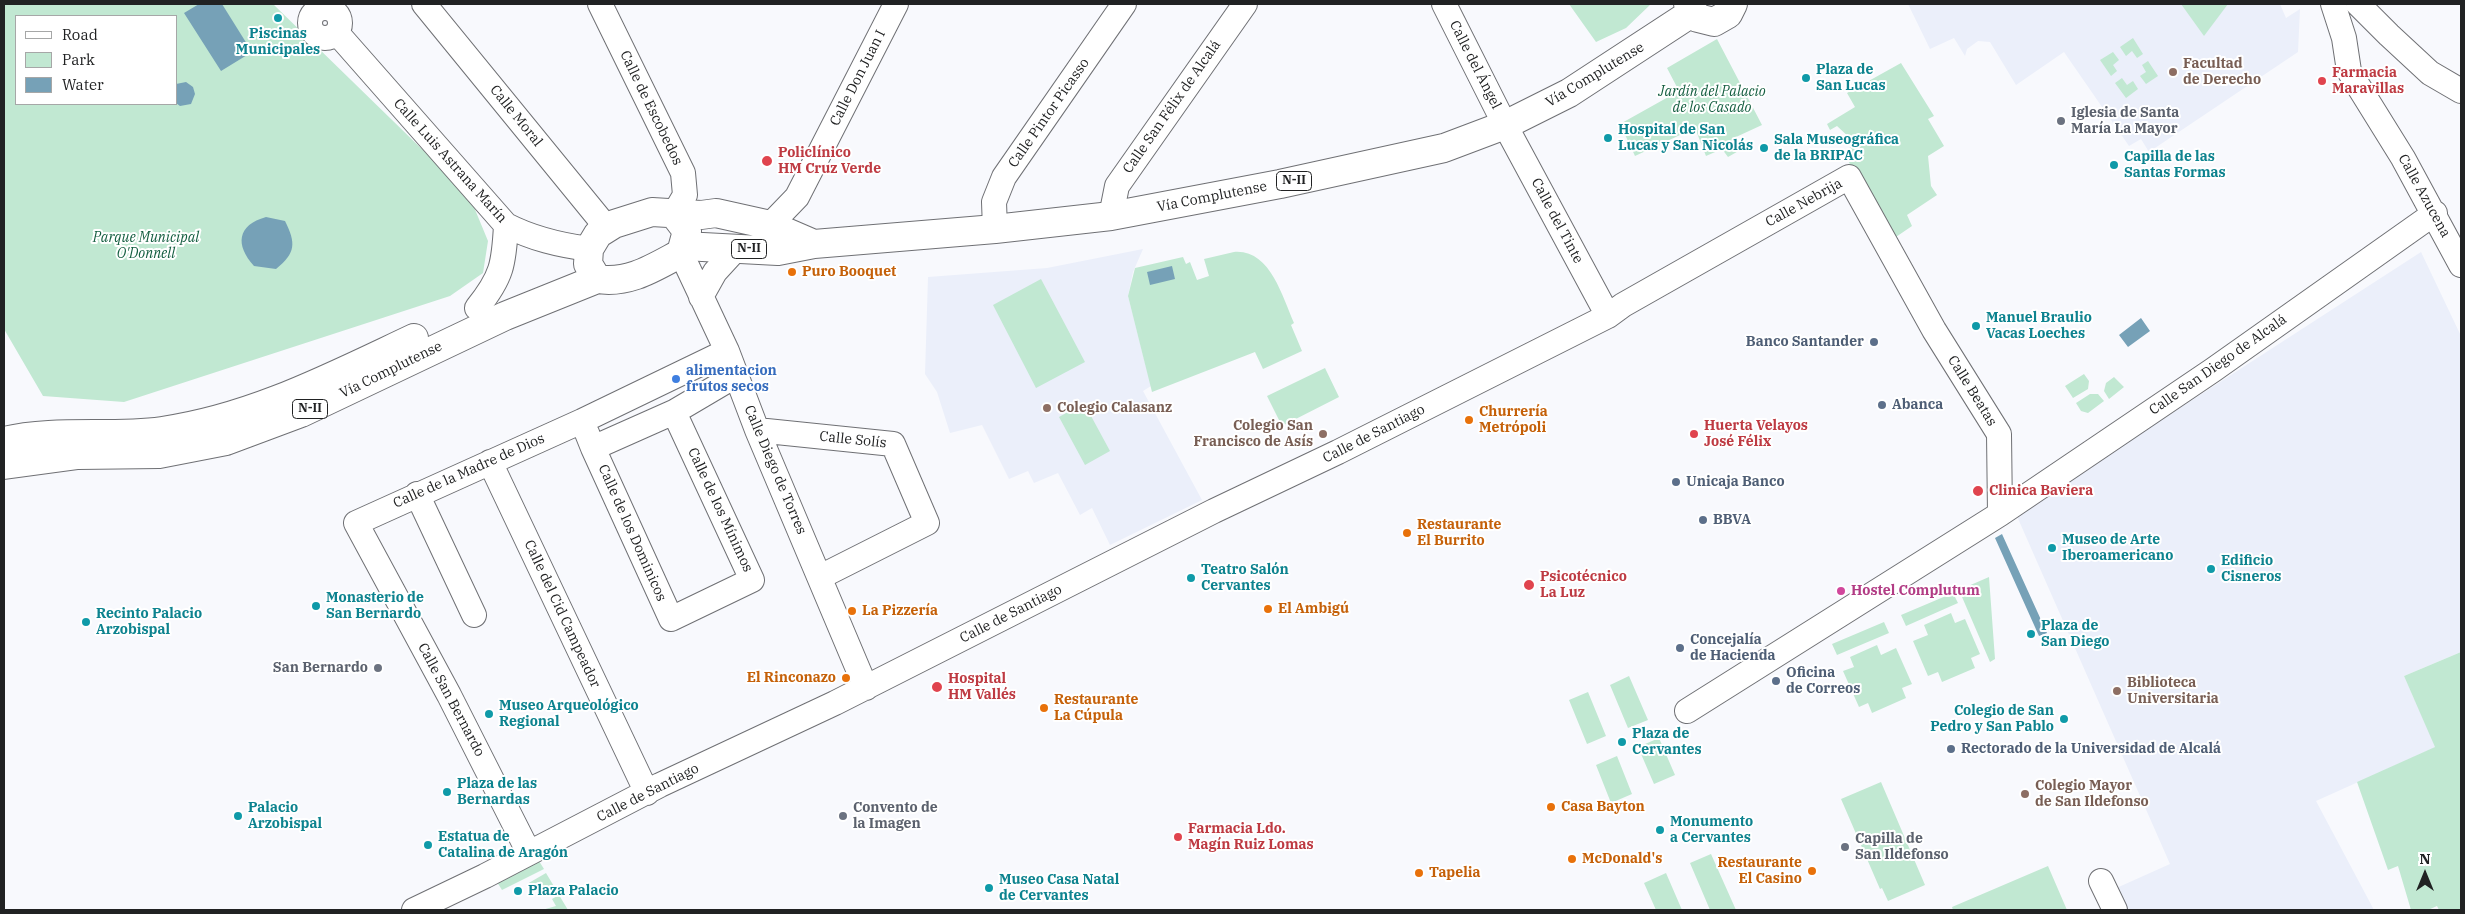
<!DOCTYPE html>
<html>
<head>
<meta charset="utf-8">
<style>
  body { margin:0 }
  #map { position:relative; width:2465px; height:914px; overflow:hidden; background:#f8f9fd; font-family:"IBM Plex Serif",serif }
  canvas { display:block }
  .frame { position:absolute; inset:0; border:5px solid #212223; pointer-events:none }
  .legend { position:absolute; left:15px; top:15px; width:162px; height:90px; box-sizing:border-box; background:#fff; border:1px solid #a6a7a7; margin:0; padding:6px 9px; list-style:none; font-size:15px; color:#212223 }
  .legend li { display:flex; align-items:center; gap:10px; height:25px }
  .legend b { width:25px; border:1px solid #a6a7a7 }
  .north { position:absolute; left:2400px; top:849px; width:50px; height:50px; -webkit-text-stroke:4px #fff; paint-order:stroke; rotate:0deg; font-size:14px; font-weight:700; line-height:20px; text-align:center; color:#212223 }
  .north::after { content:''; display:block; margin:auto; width:18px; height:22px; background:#212223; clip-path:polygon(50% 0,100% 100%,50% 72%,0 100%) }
</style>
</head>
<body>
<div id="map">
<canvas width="2465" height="914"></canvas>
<div class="frame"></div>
<ul class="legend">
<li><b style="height:6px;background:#fff"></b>Road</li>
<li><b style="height:14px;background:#c1e8d2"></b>Park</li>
<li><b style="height:14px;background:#76a1b7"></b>Water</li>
</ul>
<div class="north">N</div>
</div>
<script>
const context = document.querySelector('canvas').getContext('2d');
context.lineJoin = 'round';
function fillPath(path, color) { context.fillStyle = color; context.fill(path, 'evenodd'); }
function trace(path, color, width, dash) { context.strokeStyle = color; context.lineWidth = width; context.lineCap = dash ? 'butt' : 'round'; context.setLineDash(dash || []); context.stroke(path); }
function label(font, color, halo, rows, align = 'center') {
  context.font = font + ' "IBM Plex Serif",serif'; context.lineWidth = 4; context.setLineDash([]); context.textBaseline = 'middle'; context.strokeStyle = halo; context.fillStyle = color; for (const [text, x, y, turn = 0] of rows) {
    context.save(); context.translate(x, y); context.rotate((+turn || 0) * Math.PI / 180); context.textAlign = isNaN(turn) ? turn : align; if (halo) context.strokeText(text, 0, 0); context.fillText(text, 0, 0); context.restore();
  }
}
const built = new Path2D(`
  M 1908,4 L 2280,4 L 2286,18 L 2300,9 L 2298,52 L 2149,152 L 2141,139 L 2129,146 L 2064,52 L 2016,85 L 1990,42 L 1978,41 L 1967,49 L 1965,56 L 1954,38 L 1930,49 Z
  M 1143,249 L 1133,272 L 1128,296 L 1151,386 L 1143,391 L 1202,500 L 1110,545 L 1092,508 L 1080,515 L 1058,473 L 1034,483 L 1028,471 L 1009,479 L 982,425 L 950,433 L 937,392 L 925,374 L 928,277 L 1047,268 Z
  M 2421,252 L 2461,336 L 2461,652 L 2404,676 L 2436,747 L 2316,801 L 2374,910 L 2123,910 L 2112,890 L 2170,864 L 2016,514 Z`);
const green = new Path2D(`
  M 4,4 L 273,4 L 469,195 L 488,241 L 483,273 L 450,296 L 124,402 L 43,396 L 4,329 ZM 16,16 L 176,16 L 176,104 L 16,104 Z
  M 1569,4 L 1651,4 L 1626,28 L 1596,42 Z
  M 2181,4 L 2228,4 L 2204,36 Z
  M 2133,38 L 2143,54 L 2137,58 L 2132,51 L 2126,56 L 2120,47 Z
  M 1717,39 L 1762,125 L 1736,137 L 1742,149 L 1728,157 L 1722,149 L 1706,156 L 1695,128 L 1635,156 L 1620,124 L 1679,91 L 1667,68 Z
  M 2113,52 L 2119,60 L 2113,65 L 2117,71 L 2111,76 L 2100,60 Z
  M 2148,61 L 2158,76 L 2146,84 L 2140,76 L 2146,72 L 2142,65 Z
  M 1901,63 L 1934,116 L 1928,119 L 1944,146 L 1928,156 L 1931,186 L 1937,195 L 1907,215 L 1912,226 L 1893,239 L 1843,152 L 1851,147 L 1850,143 L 1852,140 L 1837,126 L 1830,130 L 1827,124 L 1855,107 L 1847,93 Z
  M 2122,78 L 2127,85 L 2133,81 L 2138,89 L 2126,98 L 2115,83 Z
  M 1234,252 C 1270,249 1282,296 1294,323 L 1291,325 L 1302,351 L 1263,369 L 1255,352 L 1152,392 L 1128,296 L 1135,268 L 1183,257 L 1186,264 L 1190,262 L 1197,280 L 1209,276 L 1204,259 Z
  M 1041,279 L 1085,362 L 1036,388 L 993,305 Z
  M 1325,368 L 1339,397 L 1282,426 L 1267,396 Z
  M 2084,374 L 2089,381 L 2088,389 L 2073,398 L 2065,386 Z
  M 2114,377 L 2124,387 L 2109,399 L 2104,391 L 2106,383 Z
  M 2090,394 L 2098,394 L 2104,401 L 2088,413 L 2081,411 L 2076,403 Z
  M 1084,403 L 1110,451 L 1085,465 L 1059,417 Z
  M 1989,577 L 1995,659 L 1990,662 L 1959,590 Z
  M 1953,593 L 1958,603 L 1906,626 L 1901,615 Z
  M 1951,613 L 1955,623 L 1965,619 L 1980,654 L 1971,658 L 1975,668 L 1942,682 L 1938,672 L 1928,676 L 1913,641 L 1928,635 L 1924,625 Z
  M 1884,622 L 1889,633 L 1837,655 L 1832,644 Z
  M 1877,645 L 1881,655 L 1896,648 L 1912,684 L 1902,688 L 1906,698 L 1872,713 L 1868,703 L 1859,707 L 1843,671 L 1854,667 L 1850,657 Z
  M 2461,652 L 2461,910 L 2439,910 L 2437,906 L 2428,910 L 2411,910 L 2398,866 L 2388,870 L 2357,782 L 2435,747 L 2404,676 Z
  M 1629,676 L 1648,720 L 1628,728 L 1610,685 Z
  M 1588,692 L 1606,736 L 1587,744 L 1569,700 Z
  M 1659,738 L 1675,775 L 1654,784 L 1638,747 Z
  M 1617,756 L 1632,794 L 1611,803 L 1596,765 Z
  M 1881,782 L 1925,885 L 1888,901 L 1882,888 L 1880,889 L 1841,799 Z
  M 1711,854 L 1736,910 L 1710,910 L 1690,863 Z
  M 539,861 L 544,869 L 502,890 L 497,882 Z
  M 2048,866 L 2067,910 L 1953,910 L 1952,907 Z
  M 546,873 L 555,888 L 548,892 L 543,885 L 531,891 L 527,884 Z
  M 1666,873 L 1682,910 L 1656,910 L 1644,883 Z
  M 559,895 L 568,910 L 542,910 L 556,906 L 552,899 Z`);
const water = new Path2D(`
  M 199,4 L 222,4 L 252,52 L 221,71 L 184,13 Z
  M 186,82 L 193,87 L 195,94 L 191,104 L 180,106 L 176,103 L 176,84 Z
  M 266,217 L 285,221 C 296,243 296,253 276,269 L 254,266 C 235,245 237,225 266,217 Z
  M 1172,266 L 1175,279 L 1150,285 L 1147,272 Z
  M 2141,318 L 2150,331 L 2128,347 L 2119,335 Z
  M 2002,534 L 2047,633 L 2039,636 L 1995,538 Z`);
const minor = new Path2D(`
  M 424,4 L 607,228
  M 600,4 L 683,173 L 685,195 L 674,214
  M 1444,4 L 1505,125 L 1608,316
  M 2333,4 L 2344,38 L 2349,71 L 2403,158 L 2461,265
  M 2358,4 L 2389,35 L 2430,73 L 2461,91
  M310 23a15 15 0 1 1 30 0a15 15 0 1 1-30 0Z
  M 337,33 L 506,225 C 533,239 559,245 589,249
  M 1111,216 L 1117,186 L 1245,4
  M 770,225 L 797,197 L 896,4
  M 995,229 L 994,202 L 1004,177 L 1124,4
  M 681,253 L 727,351 L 757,430 L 866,688
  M 701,297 L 715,272 L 737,248
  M 477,308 C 502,277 504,264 506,225
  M 757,430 L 893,444 L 927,523 L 820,577
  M 587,433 L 593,448 L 674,412 L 735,376
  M 593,448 L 671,619 L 752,580 L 674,412
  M 490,462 L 647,793
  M 417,494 L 474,615
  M 1687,711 L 2000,514 L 2213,370 L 2435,213
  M 529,853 L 449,695 L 356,523 L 582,421 L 727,351
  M 2101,881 L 2115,910
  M 414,910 L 485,876 L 660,785 L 835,703 L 1214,511 L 1338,452 L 1608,316 L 1623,305 L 1849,177 L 1934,330 L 1999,434 L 2000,514`);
const major = new Path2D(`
  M 1688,4 L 1698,18 L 1714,22 L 1728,14 L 1733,4
  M 674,214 L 687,231 L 681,253 C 653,268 629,284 597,279 L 588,264 L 589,249 L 598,234 L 614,224 L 652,212 L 701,215 L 716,213 L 770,225 L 814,244
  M 684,246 L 778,251 L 814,244 L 995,229 L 1111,216 L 1280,184 L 1444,148 L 1505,125 L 1569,93 L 1693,12
  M 4,441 C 56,429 111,438 162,431 C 253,418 333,376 414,338
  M 4,465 L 78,455 L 159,454 L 226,441 L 301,413 L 505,316 L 597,279`);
const markers = [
  [278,18,5,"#0f9aa8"],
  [2173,72,5,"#8d6e63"],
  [1806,78,5,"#0f9aa8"],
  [2322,81,5,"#e0444e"],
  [2061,121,5,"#6b7280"],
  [1608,138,5,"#0f9aa8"],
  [1764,148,5,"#0f9aa8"],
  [767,161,6,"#e0444e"],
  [2114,165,5,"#0f9aa8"],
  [792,272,5,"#e8710a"],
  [1976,326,5,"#0f9aa8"],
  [1874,342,5,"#5c6f8a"],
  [676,379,5,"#3f7fe0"],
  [1882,405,5,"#5c6f8a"],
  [1047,408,5,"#8d6e63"],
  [1469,420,5,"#e8710a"],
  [1323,434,5,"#8d6e63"],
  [1694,434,5,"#e0444e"],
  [1676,482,5,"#5c6f8a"],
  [1978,491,6,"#e0444e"],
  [1703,520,5,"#5c6f8a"],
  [1407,533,5,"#e8710a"],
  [2052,548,5,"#0f9aa8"],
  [2211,569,5,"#0f9aa8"],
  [1191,578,5,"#0f9aa8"],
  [1529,585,6,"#e0444e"],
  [1841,591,5,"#d1479c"],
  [316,606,5,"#0f9aa8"],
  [1268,609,5,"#e8710a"],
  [852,611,5,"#e8710a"],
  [86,622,5,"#0f9aa8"],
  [2031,634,5,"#0f9aa8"],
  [1680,648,5,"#5c6f8a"],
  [378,668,5,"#6b7280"],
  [846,678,5,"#e8710a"],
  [1776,681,5,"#5c6f8a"],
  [937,687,6,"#e0444e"],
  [2117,691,5,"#8d6e63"],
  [1044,708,5,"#e8710a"],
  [489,714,5,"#0f9aa8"],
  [2064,719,5,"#0f9aa8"],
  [1622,742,5,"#0f9aa8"],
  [1951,749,5,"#5c6f8a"],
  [447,792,5,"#0f9aa8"],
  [2025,794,5,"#8d6e63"],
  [1551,807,5,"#e8710a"],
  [238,816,5,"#0f9aa8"],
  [843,816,5,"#6b7280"],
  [1660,830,5,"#0f9aa8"],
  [1178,837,5,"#e0444e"],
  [428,845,5,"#0f9aa8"],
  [1845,847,5,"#6b7280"],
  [1572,859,5,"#e8710a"],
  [1812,871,5,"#e8710a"],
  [1419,873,5,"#e8710a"],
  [989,888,5,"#0f9aa8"],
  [518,891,5,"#0f9aa8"]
];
const shields = [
  [1294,181,35],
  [749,249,35],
  [310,409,35]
];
const shieldNames = [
  ["N-II",1294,181],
  ["N-II",749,249],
  ["N-II",310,409]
];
const cultureNames = [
  ["Piscinas",278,34,"center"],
  ["Municipales",278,50,"center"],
  ["Plaza de",1816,70],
  ["San Lucas",1816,86],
  ["Hospital de San",1618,130],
  ["Lucas y San Nicolás",1618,146],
  ["Sala Museográfica",1774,140],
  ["de la BRIPAC",1774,156],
  ["Capilla de las",2124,157],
  ["Santas Formas",2124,173],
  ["Manuel Braulio",1986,318],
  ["Vacas Loeches",1986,334],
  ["Museo de Arte",2062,540],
  ["Iberoamericano",2062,556],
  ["Edificio",2221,561],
  ["Cisneros",2221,577],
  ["Teatro Salón",1201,570],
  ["Cervantes",1201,586],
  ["Monasterio de",326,598],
  ["San Bernardo",326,614],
  ["Recinto Palacio",96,614],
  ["Arzobispal",96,630],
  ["Plaza de",2041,626],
  ["San Diego",2041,642],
  ["Museo Arqueológico",499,706],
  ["Regional",499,722],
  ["Colegio de San",2054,711,"right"],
  ["Pedro y San Pablo",2054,727,"right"],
  ["Plaza de",1632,734],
  ["Cervantes",1632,750],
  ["Plaza de las",457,784],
  ["Bernardas",457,800],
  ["Palacio",248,808],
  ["Arzobispal",248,824],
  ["Monumento",1670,822],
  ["a Cervantes",1670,838],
  ["Estatua de",438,837],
  ["Catalina de Aragón",438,853],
  ["Museo Casa Natal",999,880],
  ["de Cervantes",999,896],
  ["Plaza Palacio",528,891]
];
const educationNames = [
  ["Facultad",2183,64],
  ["de Derecho",2183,80],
  ["Colegio Calasanz",1057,408],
  ["Colegio San",1313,426,"right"],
  ["Francisco de Asís",1313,442,"right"],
  ["Biblioteca",2127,683],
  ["Universitaria",2127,699],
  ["Colegio Mayor",2035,786],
  ["de San Ildefonso",2035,802]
];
const streetNames = [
  ["Calle del Ángel",1475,65,63],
  ["Vía Complutense",1595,75,-31],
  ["Calle Don Juan I",858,78,-63],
  ["Calle San Félix de Alcalá",1172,107,-55],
  ["Calle de Escobedos",651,108,64],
  ["Calle Pintor Picasso",1049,113,-55],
  ["Calle Moral",516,116,51],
  ["Calle Luis Astrana Marín",450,161,48],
  ["Calle Azucena",2424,196,61],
  ["Vía Complutense",1212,197,-11],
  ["Calle Nebrija",1804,203,-29],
  ["Calle del Tinte",1557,221,62],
  ["Calle San Diego de Alcalá",2218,365,-35],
  ["Vía Complutense",391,370,-26],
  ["Calle Beatas",1972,391,58],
  ["Calle de Santiago",1374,434,-27],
  ["Calle Solís",853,440,6],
  ["Calle Diego de Torres",775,470,67],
  ["Calle de la Madre de Dios",469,471,-24],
  ["Calle de los Mínimos",720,510,65],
  ["Calle de los Dominicos",632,533,66],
  ["Calle del Cid Campeador",562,614,65],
  ["Calle de Santiago",1011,614,-27],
  ["Calle San Bernardo",451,700,62],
  ["Calle de Santiago",648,793,-27]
];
const healthNames = [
  ["Farmacia",2332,73],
  ["Maravillas",2332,89],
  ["Policlínico",778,153],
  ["HM Cruz Verde",778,169],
  ["Huerta Velayos",1704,426],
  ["José Félix",1704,442],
  ["Clinica Baviera",1989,491],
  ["Psicotécnico",1540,577],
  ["La Luz",1540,593],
  ["Hospital",948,679],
  ["HM Vallés",948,695],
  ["Farmacia Ldo.",1188,829],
  ["Magín Ruiz Lomas",1188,845]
];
const parkNames = [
  ["Jardín del Palacio",1712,92],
  ["de los Casado",1712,108],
  ["Parque Municipal",146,238],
  ["O'Donnell",146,254]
];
const worshipNames = [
  ["Iglesia de Santa",2071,113],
  ["María La Mayor",2071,129],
  ["San Bernardo",368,668,"right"],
  ["Convento de",853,808],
  ["la Imagen",853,824],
  ["Capilla de",1855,839],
  ["San Ildefonso",1855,855]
];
const foodNames = [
  ["Puro Booquet",802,272],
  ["Churrería",1479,412],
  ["Metrópoli",1479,428],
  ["Restaurante",1417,525],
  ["El Burrito",1417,541],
  ["El Ambigú",1278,609],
  ["La Pizzería",862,611],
  ["El Rinconazo",836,678,"right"],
  ["Restaurante",1054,700],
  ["La Cúpula",1054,716],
  ["Casa Bayton",1561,807],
  ["McDonald's",1582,859],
  ["Restaurante",1802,863,"right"],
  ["El Casino",1802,879,"right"],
  ["Tapelia",1429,873]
];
const serviceNames = [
  ["Banco Santander",1864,342,"right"],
  ["Abanca",1892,405],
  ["Unicaja Banco",1686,482],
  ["BBVA",1713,520],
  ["Concejalía",1690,640],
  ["de Hacienda",1690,656],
  ["Oficina",1786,673],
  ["de Correos",1786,689],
  ["Rectorado de la Universidad de Alcalá",1961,749]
];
const shopNames = [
  ["alimentacion",686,371],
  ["frutos secos",686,387]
];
const hotelNames = [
  ["Hostel Complutum",1851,591]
];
fillPath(built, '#ebeffa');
fillPath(green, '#c1e8d2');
fillPath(water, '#76a1b7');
trace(minor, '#6f7074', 26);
trace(major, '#6f7074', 30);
trace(minor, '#fff', 24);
trace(major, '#fff', 28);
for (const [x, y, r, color] of markers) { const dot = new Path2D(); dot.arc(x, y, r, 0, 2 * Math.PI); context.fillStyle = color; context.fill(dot); trace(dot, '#fff', 2); }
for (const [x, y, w] of shields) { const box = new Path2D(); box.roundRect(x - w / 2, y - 9.5, w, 19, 4); context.fillStyle = '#fff'; context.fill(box); trace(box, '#212223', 1); }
label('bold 12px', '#212223', null, shieldNames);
label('bold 14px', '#0d838f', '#fff', cultureNames, 'left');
label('bold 14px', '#785e54', '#fff', educationNames, 'left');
label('14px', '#212223', '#fff', streetNames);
label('bold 14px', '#be3a42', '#fff', healthNames, 'left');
label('italic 14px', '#145e40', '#fff', parkNames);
label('bold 14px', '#5b616d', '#fff', worshipNames, 'left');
label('bold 14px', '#c56008', '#fff', foodNames, 'left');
label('bold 14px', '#4e5e75', '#fff', serviceNames, 'left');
label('bold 14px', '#366cbe', '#fff', shopNames, 'left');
label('bold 14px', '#b23c85', '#fff', hotelNames, 'left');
</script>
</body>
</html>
